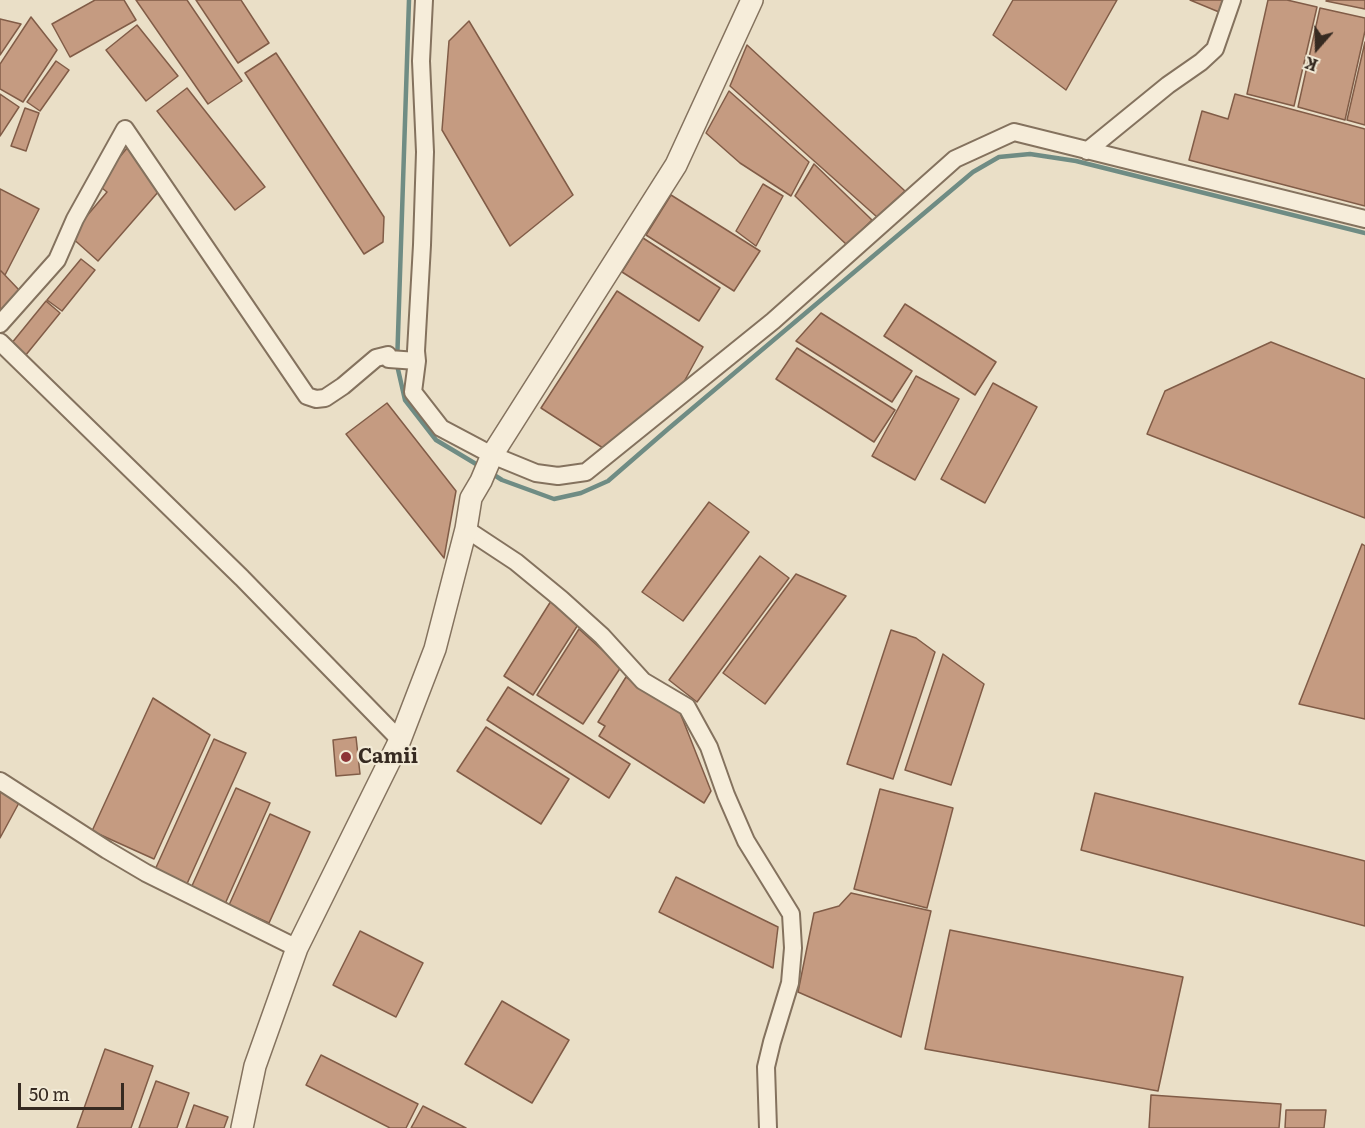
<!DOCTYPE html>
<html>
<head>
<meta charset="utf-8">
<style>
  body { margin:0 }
  #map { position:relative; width:1365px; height:1128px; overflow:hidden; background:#eadfc7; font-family:Literata,serif }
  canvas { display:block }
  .north { position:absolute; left:1287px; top:18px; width:60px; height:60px; -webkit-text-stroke:4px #f2ead6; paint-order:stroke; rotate:200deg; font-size:16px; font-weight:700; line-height:24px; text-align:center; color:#362a21 }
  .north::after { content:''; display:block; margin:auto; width:21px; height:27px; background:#362a21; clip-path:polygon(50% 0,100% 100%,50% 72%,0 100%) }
  .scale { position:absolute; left:18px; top:1083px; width:106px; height:27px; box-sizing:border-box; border:3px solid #362a21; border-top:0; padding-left:8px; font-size:18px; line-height:21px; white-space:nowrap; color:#362a21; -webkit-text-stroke:4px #f2ead6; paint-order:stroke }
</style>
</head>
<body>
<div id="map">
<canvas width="1365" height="1128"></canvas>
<div class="north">K</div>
<div class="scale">50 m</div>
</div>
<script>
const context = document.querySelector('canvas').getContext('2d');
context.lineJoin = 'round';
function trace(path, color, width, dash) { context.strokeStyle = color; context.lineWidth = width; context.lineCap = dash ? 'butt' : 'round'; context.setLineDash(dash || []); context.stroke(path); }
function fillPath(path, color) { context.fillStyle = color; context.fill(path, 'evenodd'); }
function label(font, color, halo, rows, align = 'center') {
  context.font = font + ' Literata,serif'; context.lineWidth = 4.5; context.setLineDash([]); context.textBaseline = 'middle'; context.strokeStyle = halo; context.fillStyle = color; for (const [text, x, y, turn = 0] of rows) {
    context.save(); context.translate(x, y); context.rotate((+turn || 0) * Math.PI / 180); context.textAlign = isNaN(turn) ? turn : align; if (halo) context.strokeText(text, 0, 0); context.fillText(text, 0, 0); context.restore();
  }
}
const stream = new Path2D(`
  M 409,0 L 397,365 L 405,400 L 436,440 L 481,467
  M 491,473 L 502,480 L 554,499 L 581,493 L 608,481 L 668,429 L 973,172 L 999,157 L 1030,154 L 1076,161 L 1365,233`);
const building = new Path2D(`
  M 95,0 L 124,0 L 136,20 L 70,57 L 52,24 Z
  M 136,0 L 187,0 L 242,81 L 208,104 Z
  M 196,0 L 241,0 L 269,43 L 238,63 Z
  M 1013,0 L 1117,0 L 1066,90 L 993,35 Z
  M 1190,0 L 1224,0 L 1219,12 Z
  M 1268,0 L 1287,0 L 1317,7 L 1294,106 L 1247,94 Z
  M 1327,0 L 1365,0 L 1365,9 L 1326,1 Z
  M 1320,8 L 1365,18 L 1365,31 L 1345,120 L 1298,107 Z
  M 31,17 L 57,50 L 23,102 L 0,89 L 0,64 Z
  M 0,19 L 21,24 L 0,55 Z
  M 469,21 L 573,195 L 510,246 L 442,130 L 449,41 Z
  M 137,25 L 178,76 L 146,101 L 106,50 Z
  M 1365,42 L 1365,125 L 1347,120 Z
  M 747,45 L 905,191 L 877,217 L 730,86 Z
  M 276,53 L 384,217 L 383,242 L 364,254 L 245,73 Z
  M 56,61 L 69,70 L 40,111 L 27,102 Z
  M 187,88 L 265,187 L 235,210 L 157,111 Z
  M 729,91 L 809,162 L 791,196 L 740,163 L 706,133 Z
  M 0,94 L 19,107 L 0,136 Z
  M 1235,94 L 1365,129 L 1365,206 L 1189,160 L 1202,111 L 1228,119 Z
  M 25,108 L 39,113 L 26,151 L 11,146 Z
  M 128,147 L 159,191 L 98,261 L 70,236 L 107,192 L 97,184 Z
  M 814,164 L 872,220 L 847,245 L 795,196 Z
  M 763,184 L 783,196 L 756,246 L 736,231 Z
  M 0,189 L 39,209 L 5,275 L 0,270 Z
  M 671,195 L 760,251 L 734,291 L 646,235 Z
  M 643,238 L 720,288 L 699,321 L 622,272 Z
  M 81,259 L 95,270 L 62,311 L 47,300 Z
  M 0,270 L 20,291 L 0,311 Z
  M 617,291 L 703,347 L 679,391 L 603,448 L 541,408 Z
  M 46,301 L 60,313 L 25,356 L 11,344 Z
  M 905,304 L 996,362 L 975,395 L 884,336 Z
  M 821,313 L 912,371 L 892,402 L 796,341 Z
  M 1271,342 L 1365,379 L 1365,518 L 1147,434 L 1165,391 Z
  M 797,348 L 895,410 L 874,442 L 776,379 Z
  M 916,376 L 959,399 L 915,480 L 872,456 Z
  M 993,383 L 1037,407 L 985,503 L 941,479 Z
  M 387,403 L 456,491 L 444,558 L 346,434 Z
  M 709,502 L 749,532 L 683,621 L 642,592 Z
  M 1362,544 L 1365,546 L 1365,719 L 1299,704 Z
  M 760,556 L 789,578 L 697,702 L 669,680 Z
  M 796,574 L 846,596 L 765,704 L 723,673 Z
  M 551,601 L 581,620 L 533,695 L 504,676 Z
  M 579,629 L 621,667 L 583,724 L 537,695 Z
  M 891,630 L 916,638 L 935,652 L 893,779 L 847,764 Z
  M 943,654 L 984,684 L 951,785 L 905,770 Z
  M 626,677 L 679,710 L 711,791 L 704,803 L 599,736 L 605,726 L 598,722 Z
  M 508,687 L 630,764 L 609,798 L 487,720 Z
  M 153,698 L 210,735 L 154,859 L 92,831 Z
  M 486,727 L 569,779 L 541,824 L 457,771 Z
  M 356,737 L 360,774 L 336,776 L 333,740 Z
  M 214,739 L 246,753 L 186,886 L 154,872 Z
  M 236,788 L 270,803 L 225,904 L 191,888 Z
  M 880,789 L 953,808 L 927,908 L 854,889 Z
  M 0,790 L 20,801 L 0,838 Z
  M 1095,793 L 1365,861 L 1365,926 L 1081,850 Z
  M 270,814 L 310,832 L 269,923 L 229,905 Z
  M 676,877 L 778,927 L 773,968 L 659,912 Z
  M 851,893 L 931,911 L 901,1037 L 798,992 L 814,913 L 839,906 Z
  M 950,930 L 1183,977 L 1158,1091 L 925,1049 Z
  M 360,931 L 423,963 L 396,1017 L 333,985 Z
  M 502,1001 L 569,1040 L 532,1103 L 465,1064 Z
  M 105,1049 L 153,1066 L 131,1128 L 77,1128 Z
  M 321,1055 L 418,1104 L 406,1128 L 390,1128 L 306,1085 Z
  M 156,1081 L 189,1093 L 177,1128 L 139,1128 Z
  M 1151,1095 L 1281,1104 L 1279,1128 L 1149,1128 Z
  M 194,1105 L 228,1117 L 224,1128 L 186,1128 Z
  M 423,1106 L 466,1128 L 411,1128 Z
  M 1286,1110 L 1326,1110 L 1324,1128 L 1285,1128 Z`);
const minor = new Path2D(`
  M 424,0 L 421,61 L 425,152 L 422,245 L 416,351 L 417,361 L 413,392 L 441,428 L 492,455 L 536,473 L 558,476 L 586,472 L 773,321 L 955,159 L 1014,132 L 1365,219
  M 1087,151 L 1168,85 L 1201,62 L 1215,49 L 1232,0
  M 0,324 L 57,260 L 75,219 L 125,129 L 307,396 L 316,399 L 325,398 L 343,386 L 376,358 L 388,355 L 389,359 L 417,361
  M 0,342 L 242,578 L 400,740
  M 466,529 L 516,562 L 561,599 L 602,636 L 643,681 L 687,707 L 709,747 L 726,795 L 746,841 L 791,914 L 793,948 L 790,983 L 772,1042 L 766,1067 L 768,1128
  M 0,781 L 107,850 L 146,873 L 297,948`);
const tertiary = new Path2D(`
  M 242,1128 L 255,1066 L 297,948 L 400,740 L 435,649 L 466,529 L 471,498 L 481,481 L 492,455 L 676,165 L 752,0`);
const markers = [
  [346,757,6,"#8d3437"]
];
const poiNames = [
  ["Camii",358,757]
];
trace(stream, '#6f8c84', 4.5);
fillPath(building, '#c59b81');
trace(building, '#815c47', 1.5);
trace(minor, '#84725e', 20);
trace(tertiary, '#84725e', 24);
trace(minor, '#f6edda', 16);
trace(tertiary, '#f6edda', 21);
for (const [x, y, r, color] of markers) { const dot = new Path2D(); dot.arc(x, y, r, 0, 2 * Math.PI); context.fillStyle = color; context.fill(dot); trace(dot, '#f2ead6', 2); }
label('bold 20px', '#362a21', '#f2ead6', poiNames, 'left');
</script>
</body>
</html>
